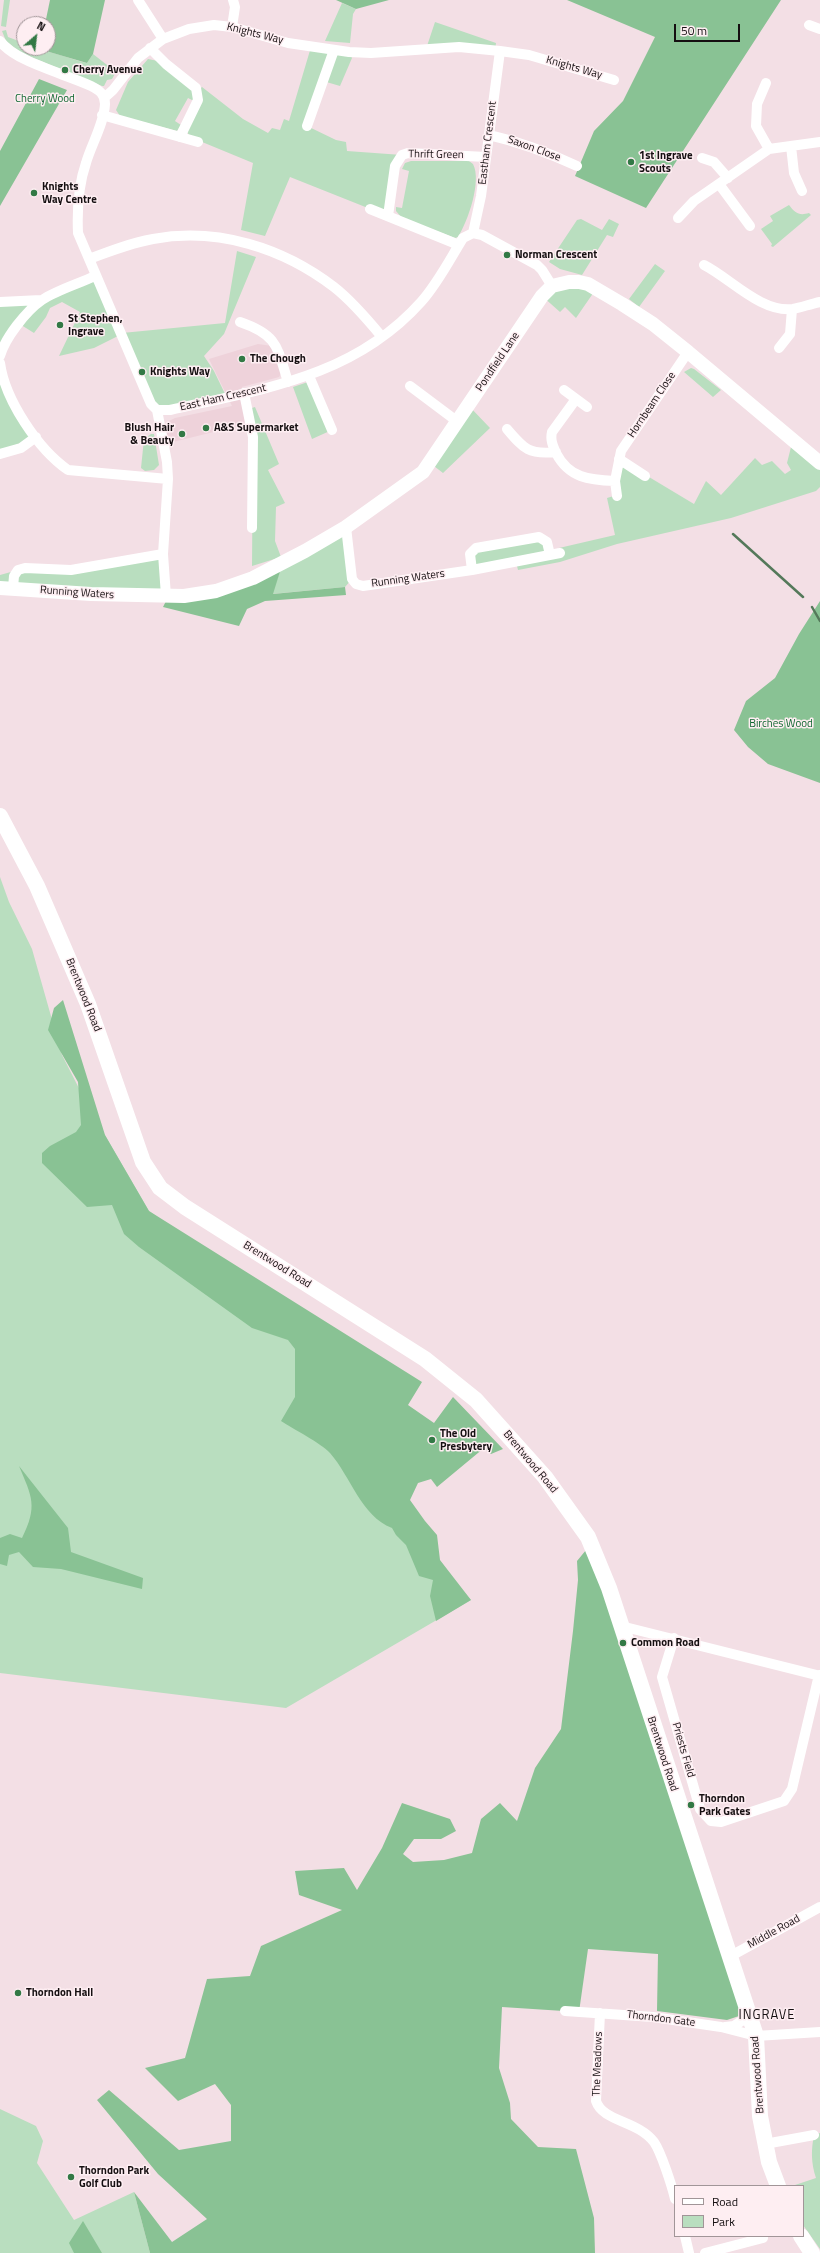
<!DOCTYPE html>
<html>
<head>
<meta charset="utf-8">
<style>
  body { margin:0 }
  #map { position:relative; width:820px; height:2253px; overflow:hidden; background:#f3dfe5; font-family:"Titillium Web",sans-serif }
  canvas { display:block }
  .legend { position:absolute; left:674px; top:2185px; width:130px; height:52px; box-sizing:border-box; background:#feeef2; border:1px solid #a19598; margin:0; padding:5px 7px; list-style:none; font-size:12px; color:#150f11 }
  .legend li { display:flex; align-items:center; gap:8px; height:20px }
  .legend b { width:20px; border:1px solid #a19598 }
  .north { position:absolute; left:16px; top:16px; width:40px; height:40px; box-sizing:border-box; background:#feeef2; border:1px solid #a19598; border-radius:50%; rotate:28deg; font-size:11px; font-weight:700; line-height:16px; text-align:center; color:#150f11 }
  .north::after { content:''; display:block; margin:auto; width:14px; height:18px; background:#327945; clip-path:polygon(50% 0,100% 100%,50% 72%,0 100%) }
  .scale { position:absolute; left:674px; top:24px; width:66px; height:18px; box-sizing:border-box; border:2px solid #150f11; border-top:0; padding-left:5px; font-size:12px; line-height:14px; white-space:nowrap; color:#150f11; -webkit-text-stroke:3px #feeef2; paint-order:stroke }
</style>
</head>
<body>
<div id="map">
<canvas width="820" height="2253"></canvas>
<ul class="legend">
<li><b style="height:5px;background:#fff"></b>Road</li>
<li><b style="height:11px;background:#b9debf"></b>Park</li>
</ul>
<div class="north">N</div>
<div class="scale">50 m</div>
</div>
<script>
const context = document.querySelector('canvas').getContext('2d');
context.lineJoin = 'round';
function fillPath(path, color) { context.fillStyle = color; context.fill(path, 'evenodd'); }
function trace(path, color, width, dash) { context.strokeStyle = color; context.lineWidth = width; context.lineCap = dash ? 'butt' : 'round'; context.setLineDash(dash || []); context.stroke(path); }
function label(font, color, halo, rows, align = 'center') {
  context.font = font + ' "Titillium Web",sans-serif'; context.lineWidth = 3; context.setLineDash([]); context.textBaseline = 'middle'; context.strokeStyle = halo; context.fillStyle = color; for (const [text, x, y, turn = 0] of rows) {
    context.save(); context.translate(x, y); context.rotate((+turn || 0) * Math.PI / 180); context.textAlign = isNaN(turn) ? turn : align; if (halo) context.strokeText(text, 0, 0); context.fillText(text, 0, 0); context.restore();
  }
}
const built = new Path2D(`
  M 258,344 L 272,346 L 282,372 L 279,377 L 242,387 L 242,406 L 246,421 L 242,425 L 173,442 L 168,437 L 165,428 L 169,421 L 175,418 L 232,406 L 209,359 Z`);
const green = new Path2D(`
  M 4,0 L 10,0 L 6,27 L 1,26 Z
  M 342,3 L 356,9 L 353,14 L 350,43 L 325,41 Z
  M 435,22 L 496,43 L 495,51 L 426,49 Z
  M 6,30 L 8,37 L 24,43 L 24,48 C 45,48 66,58 87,63 L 93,54 L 116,72 L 112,79 L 107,80 L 104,86 L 102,86 L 21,53 L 6,41 L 2,31 Z
  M 311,47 L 349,52 L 352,58 L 340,86 L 323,81 L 307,126 L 336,140 L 346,142 L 347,151 L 402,155 L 388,216 L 290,177 L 265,236 L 241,230 L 253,163 L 190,137 L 186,130 L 200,89 L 202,87 L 243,119 L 268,133 L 272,128 L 280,130 L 284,119 L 289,121 Z
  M 148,59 L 158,61 L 192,88 L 194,101 L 188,98 L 175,121 L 181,125 L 177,131 L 120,116 L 116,110 L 128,82 Z
  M 411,161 L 469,161 L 473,164 C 482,181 468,221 458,237 L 455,238 L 402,218 L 396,211 L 396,207 L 402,208 L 409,171 L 402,169 L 405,163 Z
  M 789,205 C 795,213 799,216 809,213 L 811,215 L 773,247 L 771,246 L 772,244 L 761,229 L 773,221 L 770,216 Z
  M 581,219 L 602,230 L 609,219 L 619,224 L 613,237 L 607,235 L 582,275 L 560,269 L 549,262 L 577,220 Z
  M 237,251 L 256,257 L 224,334 L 204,356 L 214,371 L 227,398 L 157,410 L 122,334 L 94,348 L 59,356 L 80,312 L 62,302 L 50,308 L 46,317 L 34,333 L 18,323 L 0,344 L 0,302 L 41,300 L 95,276 L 122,333 L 225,323 Z
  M 655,264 L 665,271 L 639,307 L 629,299 Z
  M 552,286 L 596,289 L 576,318 L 565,307 L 560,312 L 542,296 Z
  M 0,363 L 1,370 L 36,437 L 0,451 Z
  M 691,368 L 694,369 L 721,390 L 713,397 L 684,372 Z
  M 311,381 L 332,430 L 312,439 L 293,387 Z
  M 469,406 L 490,428 L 443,473 L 430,463 Z
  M 255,407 L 279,464 L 268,470 L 285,503 L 276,507 L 275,541 L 281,557 L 252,566 L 253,437 L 249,409 Z
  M 151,434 L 154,434 L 159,465 L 154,470 L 145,471 L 141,468 L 144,439 Z
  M 791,447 L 820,468 L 820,487 L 816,491 L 731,518 L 617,544 L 560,562 L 518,570 L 516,562 L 472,570 L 476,548 L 539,537 L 550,555 L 559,548 L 615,535 L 607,498 L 617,495 L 619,459 L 694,504 L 706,481 L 721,495 L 755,458 L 762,465 L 772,461 L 785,474 L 791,470 L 787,463 Z
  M 346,527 L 352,579 L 345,587 L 272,594 L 283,562 Z
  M 163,554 L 166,596 L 0,588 L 0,575 L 18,570 L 47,569 Z
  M 0,877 L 9,902 L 32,949 L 62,1055 L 88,1106 L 149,1211 L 307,1323 L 316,1422 L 471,1600 L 286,1708 L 0,1673 Z
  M 0,2109 L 36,2126 L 43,2141 L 37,2163 L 74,2220 L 134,2192 L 150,2253 L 0,2253 Z
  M 820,2133 L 820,2249 L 803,2225 L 803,2186 L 792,2186 L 816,2178 C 811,2163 811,2150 814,2135 Z`);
const forest = new Path2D(`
  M 50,0 L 105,0 L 93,54 L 87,63 L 46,51 L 45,48 L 48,48 L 48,24 L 45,24 Z
  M 336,0 L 389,0 L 356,9 Z
  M 567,0 L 781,0 L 646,208 L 575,176 L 594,131 L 623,101 L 655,37 Z
  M 39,79 L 67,90 L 0,206 L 0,151 Z
  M 283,562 L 273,594 L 345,587 L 346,595 L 265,601 L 247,609 L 239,626 L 163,607 L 168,597 L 198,594 Z
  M 820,601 L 820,783 L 768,764 L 748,747 L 734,730 L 746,701 L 775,678 L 799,634 Z
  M 63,1000 L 105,1135 L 149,1211 L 422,1382 L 408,1405 L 434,1423 L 453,1397 L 503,1449 L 491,1454 L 484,1448 L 437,1487 L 431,1479 L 418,1483 L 410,1500 L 425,1521 L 437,1535 L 440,1560 L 471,1600 L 436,1621 L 430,1596 L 433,1580 L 419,1576 L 406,1545 L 396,1535 L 392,1528 C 361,1516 351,1477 330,1453 C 321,1443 293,1429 281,1421 L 295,1397 L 295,1349 L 288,1340 L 252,1328 L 139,1247 L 124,1234 L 112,1205 L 87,1207 L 42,1163 L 42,1153 L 50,1146 L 76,1132 L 81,1125 L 78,1082 L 48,1030 L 54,1008 Z
  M 19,1466 L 68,1528 L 71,1552 L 143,1578 L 142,1589 L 61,1569 L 33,1567 L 19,1552 L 9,1555 L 7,1566 L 0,1564 L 0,1538 L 10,1534 L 22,1538 C 38,1506 32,1497 19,1466 Z
  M 591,1544 L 748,2013 L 727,2020 L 657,2011 L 658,1954 L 588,1949 L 579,2012 L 502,2007 L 499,2068 L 510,2103 L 511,2119 L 538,2147 L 576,2149 L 594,2218 L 595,2253 L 150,2253 L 134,2192 L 172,2242 L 207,2219 L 158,2174 L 97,2100 L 109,2090 L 179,2150 L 231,2141 L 231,2105 L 215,2084 L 178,2101 L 145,2068 L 185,2058 L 207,1979 L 250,1976 L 261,1946 L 342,1910 L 299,1895 L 295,1871 L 344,1868 L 357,1890 L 382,1848 L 402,1803 L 450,1819 L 456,1831 L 441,1839 L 414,1839 L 403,1854 L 413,1862 L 444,1860 L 472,1853 L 481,1819 L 500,1803 L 517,1821 L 535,1768 L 561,1729 L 573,1631 L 578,1580 L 577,1561 Z
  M 83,2221 L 102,2253 L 74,2253 L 69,2243 Z`);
const stream = new Path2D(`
  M 733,534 L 803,597
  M 812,607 L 820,621`);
const street = new Path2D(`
  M 138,0 L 163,39
  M 809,25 L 820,29
  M 232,27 L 235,7 L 233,0
  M 0,41 C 15,62 66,74 91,86 C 99,90 105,94 105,104 C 104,124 91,145 86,163 C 78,186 77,210 78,233 L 151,404 L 157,410 L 167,462 L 168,479 L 163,554 L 166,596
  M 150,48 L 166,64 L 196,88 L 198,100 L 180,137
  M 766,83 L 757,104 L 756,126 L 769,149
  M 104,98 L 113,90 L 138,58 L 163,39 L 189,29 L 214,25 L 232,27 L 288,43 L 349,52 L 371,53 L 459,47 L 500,51 L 529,55 L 614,80
  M 102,115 L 198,142
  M 307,126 L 334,50
  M 489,135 C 520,142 549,153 577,166
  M 791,146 L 794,173 L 802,191
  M 702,158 L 714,162 L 728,178
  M 719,184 L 750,226
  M 370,209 L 459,245
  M 388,216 L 395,166 L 402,155 L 408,153 L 486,157
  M 678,218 L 694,201 L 769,149 L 820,142
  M 473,233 L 481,196 L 500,51
  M 89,259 C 110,251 131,243 153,239 C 218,227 283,248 334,287 C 352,301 368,320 382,337
  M 704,265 C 730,278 761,313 793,309 C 802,307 811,304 820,302
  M 0,302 L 41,300
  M 240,322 C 278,335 277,347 288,382
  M 779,348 L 790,334 L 792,309
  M 0,356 C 5,338 26,311 42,300 C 57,290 78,284 95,276
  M 0,363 C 5,400 38,449 68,470 L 168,479
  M 309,376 L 332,430
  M 410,386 L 458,422
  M 564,390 L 587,407
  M 244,393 L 253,437 L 252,528
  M 576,399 L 552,432 C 550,440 553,446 556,453 C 569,478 589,480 615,481
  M 157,410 L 170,410 C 263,389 354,377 421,302 C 438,283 450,259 463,238 L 473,233 L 482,235 L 537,265 L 542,270 L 552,286
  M 507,429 C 524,449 529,455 556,452
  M 0,454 L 21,448 L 36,437
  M 619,459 L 645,476
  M 617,496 L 615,481 L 621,451 L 688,352
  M 346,527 L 352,579 L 356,584 L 363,586 L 472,570 L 560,553
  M 472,570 L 470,554 L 476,548 L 539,537 L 547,542 L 550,555
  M 13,588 L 14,576 L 18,570 L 25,568 L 71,570 L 163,554
  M 621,1626 L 820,1676
  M 674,1638 L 662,1677 L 700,1809 L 711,1821 L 721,1822 L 784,1801 L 792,1789 L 819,1675
  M 729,1957 L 820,1907
  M 565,2011 L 653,2017 L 721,2027 L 756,2036 L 820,2032
  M 600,2013 L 596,2101 C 603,2122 637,2120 654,2142 C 661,2152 672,2186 675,2199
  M 725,2027 L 734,2026 L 749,2016
  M 765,2144 L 814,2135
  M 685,2236 L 689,2253
  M 705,2253 L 763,2238`);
const secondary = new Path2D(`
  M 0,588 L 91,594 L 184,596 L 216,591 L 253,578 L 305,551 L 346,527 L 423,472 L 542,296 L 552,286 L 569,282 L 579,282 L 588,284 L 622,304 L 653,324 L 688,352 L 820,463`);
const primary = new Path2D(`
  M 0,816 L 37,886 L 88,1004 L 143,1162 L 160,1188 L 185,1207 L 425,1359 L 476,1400 L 545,1477 L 588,1537 L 609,1588 L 756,2036 L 760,2116 L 769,2162 L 778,2186
  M 801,2236 L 812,2253`);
const markers = [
  [65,70,4,"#327945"],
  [631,162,4,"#327945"],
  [34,193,4,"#327945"],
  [507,255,4,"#327945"],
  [60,325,4,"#327945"],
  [242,359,4,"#327945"],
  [142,372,4,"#327945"],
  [206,428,4,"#327945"],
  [182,434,4,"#327945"],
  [432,1440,4,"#327945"],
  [623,1643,4,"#327945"],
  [691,1805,4,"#327945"],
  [18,1993,4,"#327945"],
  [71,2177,4,"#327945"]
];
const streetNames = [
  ["Knights Way",255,34,14],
  ["Knights Way",574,68,16],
  ["Eastham Crescent",488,143,-83],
  ["Saxon Close",534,149,20],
  ["Thrift Green",436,155,1],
  ["Pondfield Lane",498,362,-56],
  ["East Ham Crescent",223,398,-13],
  ["Hornbeam Close",652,405,-56],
  ["Running Waters",408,579,-8],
  ["Running Waters",77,593,4],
  ["Brentwood Road",83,995,68],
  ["Brentwood Road",277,1265,32],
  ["Brentwood Road",530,1462,50],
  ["Priests Field",683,1750,74],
  ["Brentwood Road",662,1754,72],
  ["Middle Road",774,1932,-29],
  ["Thorndon Gate",661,2019,7],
  ["The Meadows",598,2064,-88],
  ["Brentwood Road",758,2075,-94]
];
const poiNames = [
  ["Cherry Avenue",73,70],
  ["1st Ingrave",639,156],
  ["Scouts",639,169],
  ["Knights",42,187],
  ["Way Centre",42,200],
  ["Norman Crescent",515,255],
  ["St Stephen,",68,319],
  ["Ingrave",68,332],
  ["The Chough",250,359],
  ["Knights Way",150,372],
  ["Blush Hair",174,428,"right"],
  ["& Beauty",174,441,"right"],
  ["A&S Supermarket",214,428],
  ["The Old",440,1434],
  ["Presbytery",440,1447],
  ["Common Road",631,1643],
  ["Thorndon",699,1799],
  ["Park Gates",699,1812],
  ["Thorndon Hall",26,1993],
  ["Thorndon Park",79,2171],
  ["Golf Club",79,2184]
];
const parkNames = [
  ["Cherry Wood",45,99],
  ["Birches Wood",781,724]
];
const quarterNames = [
  ["INGRAVE",767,2016]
];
fillPath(built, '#eed2da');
fillPath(green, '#b9debf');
fillPath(forest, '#89c294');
trace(stream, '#54795a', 2.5);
trace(street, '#fff', 10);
trace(secondary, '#fff', 14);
trace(primary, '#fff', 16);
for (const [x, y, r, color] of markers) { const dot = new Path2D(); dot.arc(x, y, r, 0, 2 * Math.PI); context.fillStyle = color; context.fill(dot); trace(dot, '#feeef2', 1.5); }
label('11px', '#150f11', '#feeef2', streetNames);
label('bold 11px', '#150f11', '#feeef2', poiNames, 'left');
label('11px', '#0f6730', '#feeef2', parkNames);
context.letterSpacing = '1px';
label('13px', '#150f11', '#feeef2', quarterNames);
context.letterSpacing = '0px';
</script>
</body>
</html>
